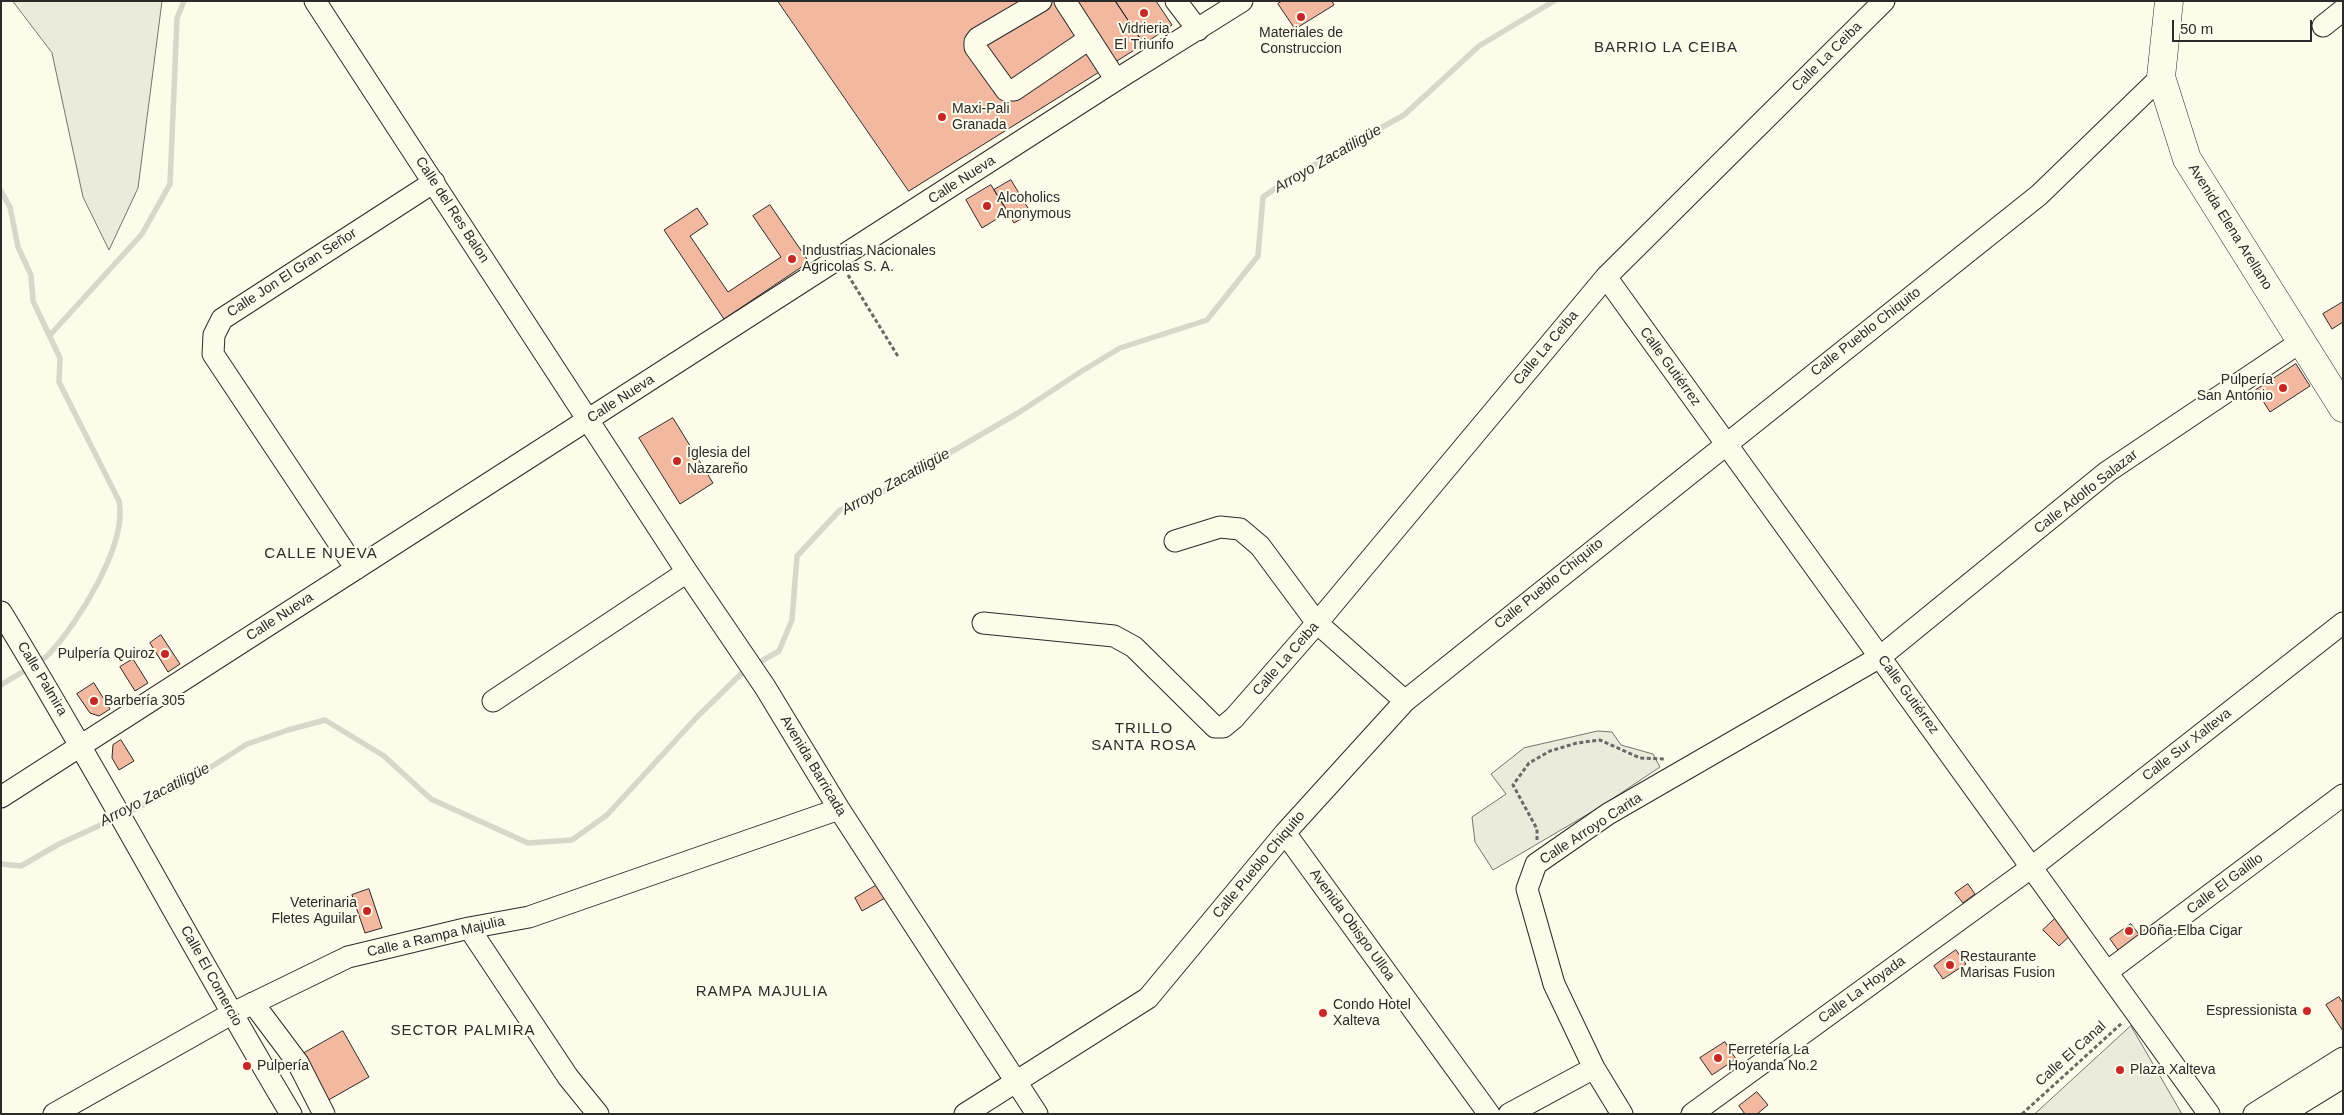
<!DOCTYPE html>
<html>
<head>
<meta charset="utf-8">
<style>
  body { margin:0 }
  #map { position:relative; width:2344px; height:1115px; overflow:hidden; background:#fdfbea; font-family:Arial,sans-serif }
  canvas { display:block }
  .frame { position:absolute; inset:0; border:2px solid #2b2b2b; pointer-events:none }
  .scale { position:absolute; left:2172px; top:20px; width:140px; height:22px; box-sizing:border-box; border:2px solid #2b2b2b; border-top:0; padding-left:6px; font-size:15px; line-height:18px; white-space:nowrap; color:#2b2b2b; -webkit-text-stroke:4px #fdfbea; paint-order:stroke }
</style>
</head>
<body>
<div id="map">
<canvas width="2344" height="1115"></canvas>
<div class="frame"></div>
<div class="scale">50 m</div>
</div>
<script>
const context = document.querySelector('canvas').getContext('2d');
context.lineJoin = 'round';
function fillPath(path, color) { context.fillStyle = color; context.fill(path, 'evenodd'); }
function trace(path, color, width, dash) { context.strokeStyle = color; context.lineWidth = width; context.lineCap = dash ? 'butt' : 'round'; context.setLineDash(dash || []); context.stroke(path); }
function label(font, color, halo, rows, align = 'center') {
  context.font = font + ' Arial,sans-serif'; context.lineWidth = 4; context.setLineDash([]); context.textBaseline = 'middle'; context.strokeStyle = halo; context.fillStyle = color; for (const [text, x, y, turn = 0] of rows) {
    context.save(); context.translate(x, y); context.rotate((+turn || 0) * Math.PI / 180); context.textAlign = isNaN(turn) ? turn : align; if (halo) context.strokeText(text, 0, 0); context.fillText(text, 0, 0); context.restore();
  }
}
const green = new Path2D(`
  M 13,1 L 162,1 L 138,188 L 109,250 L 83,197 L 52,53 Z
  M 1598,731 L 1612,732 L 1621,745 L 1653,754 L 1660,767 L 1600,807 L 1493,870 L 1475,842 L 1472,817 L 1506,794 L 1491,774 L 1524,748 Z
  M 2131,1026 L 2182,1114 L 2035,1114 Z`);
const stream = new Path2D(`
  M 1,191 L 10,207 L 18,247 L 31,275 L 33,301 L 60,358 L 59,382 L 119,501 C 128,544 78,623 49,654 C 42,662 13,677 1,685
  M 51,334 L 142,234 L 170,184 L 177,18 L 184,1
  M 125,814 L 186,783 L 247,744 L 288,730 L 325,720 L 384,756 L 431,799 L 528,843 L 572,840 L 607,815 L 697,717 L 743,672 L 779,651 L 792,620 L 797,556 L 840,510 L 877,495 L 970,441 L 1018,413 L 1082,371 L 1120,348 L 1207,320 L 1258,256 L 1263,197 L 1289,179 L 1404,115 L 1479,46 L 1554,1
  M 1,864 L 21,866 L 59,844 L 116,818`);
const building = new Path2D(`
  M 778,1 L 1115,1 L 1144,44 L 909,191 Z
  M 1116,1 L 1156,1 L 1172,25 L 1144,44 Z
  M 1282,1 L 1332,1 L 1334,5 L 1295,29 L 1278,4 Z
  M 1011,180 L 1031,213 L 1014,223 L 994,190 Z
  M 991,185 L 1008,212 L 982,228 L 966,200 Z
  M 770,205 L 809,262 L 724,319 L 664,230 L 697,208 L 708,224 L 690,236 L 728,292 L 781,257 L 753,216 Z
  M 2343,302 L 2343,322 L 2332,329 L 2323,314 Z
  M 2296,364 L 2310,386 L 2270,412 L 2256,390 Z
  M 673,418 L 713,483 L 680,504 L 639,438 Z
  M 161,635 L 180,664 L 168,672 L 150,643 Z
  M 133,659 L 148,683 L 135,691 L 120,667 Z
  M 94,683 L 110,709 L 99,716 L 90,713 L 77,694 Z
  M 121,740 L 134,761 L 119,770 L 112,758 L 113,745 Z
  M 1968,884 L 1975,894 L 1963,903 L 1955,893 Z
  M 877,885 L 885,898 L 862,911 L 855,898 Z
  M 369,889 L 382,928 L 365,933 L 352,895 Z
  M 2058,916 L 2074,932 L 2059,946 L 2043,930 Z
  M 2131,924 L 2144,941 L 2120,953 L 2110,939 Z
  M 1956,950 L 1966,964 L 1943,979 L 1934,966 Z
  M 2339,997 L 2343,1003 L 2343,1031 L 2326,1005 Z
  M 343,1031 L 369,1077 L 325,1102 L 299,1056 Z
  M 1725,1042 L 1736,1059 L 1712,1075 L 1700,1058 Z
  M 1757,1092 L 1768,1105 L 1757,1114 L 1745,1114 L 1739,1106 Z`);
const path = new Path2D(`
  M 848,275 L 899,358
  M 1537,840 L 1537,829 L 1513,785 L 1529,763 L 1550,751 L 1577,743 L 1600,740 L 1640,758 L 1664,759
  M 2022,1114 L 2122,1023`);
const minor = new Path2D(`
  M 315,1 L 687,572 L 765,687 L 839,809 L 1037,1114
  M 1041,1 L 978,38 L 975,42 L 975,47 L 1006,90 L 1014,90 L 1089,39
  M 1065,1 L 1116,80
  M 1176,1 L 1198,30
  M 2323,26 L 2343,10
  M 1606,277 L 2209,1114
  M 1175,541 L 1220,527 L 1240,529 L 1260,546 L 1317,623 L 1405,701
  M 356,569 L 213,354 L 214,335 L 222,319 L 434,182
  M 1,612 C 102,777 192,948 291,1114
  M 983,623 L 1114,636 L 1134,647 L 1215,727 L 1223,727 L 1234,718 L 1317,623 L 1606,277 L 1884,1
  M 493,701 L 687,572
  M 1,797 L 1116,80 L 1242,1
  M 1285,833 L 1489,1114
  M 469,928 L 568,1077 L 598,1114
  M 2107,972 L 2343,795
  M 253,1003 L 298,1063 L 324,1114
  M 54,1114 L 231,1014 L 348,957 L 469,928 L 529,917 L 839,809
  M 965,1114 L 1148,998 L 1285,833 L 1405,701 L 2039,195 L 2161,77
  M 1509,1114 L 1594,1068
  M 1622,1114 L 1594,1068 L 1554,984 L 1527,889 L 1536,864 L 1608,814 L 1880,657 L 2107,472 L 2302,341
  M 1692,1114 L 2032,867 L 2343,623
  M 2254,1114 L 2343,1058
  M 2283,1114 L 2343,1077`);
const highway = new Path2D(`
  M 2169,1 L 2161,77 L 2187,159 L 2343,408`);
const markers = [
  [1144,13,5,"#c62828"],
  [1301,17,5,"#c62828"],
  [942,117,5,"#c62828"],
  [987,206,5,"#c62828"],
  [792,259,5,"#c62828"],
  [2283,388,5,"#c62828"],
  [677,461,5,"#c62828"],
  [165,654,5,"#c62828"],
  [94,701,5,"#c62828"],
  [367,911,5,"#c62828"],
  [2129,931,5,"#c62828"],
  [1950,965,5,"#c62828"],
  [2307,1011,5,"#c62828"],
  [1323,1013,5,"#c62828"],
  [1718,1058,5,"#c62828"],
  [247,1066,5,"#c62828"],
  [2120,1070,5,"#c62828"]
];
const poiNames = [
  ["Vidrieria",1144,29,"center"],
  ["El Triunfo",1144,45,"center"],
  ["Materiales de",1301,33,"center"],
  ["Construccion",1301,49,"center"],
  ["Maxi-Pali",952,109],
  ["Granada",952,125],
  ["Alcoholics",997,198],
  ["Anonymous",997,214],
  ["Industrias Nacionales",802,251],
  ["Agricolas S. A.",802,267],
  ["Pulpería",2273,380,"right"],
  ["San Antonio",2273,396,"right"],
  ["Iglesia del",687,453],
  ["Nazareño",687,469],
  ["Pulpería Quiroz",155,654,"right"],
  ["Barbería 305",104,701],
  ["Veterinaria",357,903,"right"],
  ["Fletes Aguilar",357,919,"right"],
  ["Doña-Elba Cigar",2139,931],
  ["Restaurante",1960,957],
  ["Marisas Fusion",1960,973],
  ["Condo Hotel",1333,1005],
  ["Xalteva",1333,1021],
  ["Espressionista",2297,1011,"right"],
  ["Ferretería La",1728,1050],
  ["Hoyanda No.2",1728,1066],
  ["Pulpería",257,1066],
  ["Plaza Xalteva",2130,1070]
];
const streetNames = [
  ["Calle La Ceiba",1827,57,-45],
  ["Calle Nueva",962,180,-33],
  ["Calle del Res Balon",452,210,57],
  ["Avenida Elena Arellano",2230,227,58],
  ["Calle Jon El Gran Señor",292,273,-33],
  ["Calle Pueblo Chiquito",1866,332,-38],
  ["Calle La Ceiba",1546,348,-50],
  ["Calle Gutiérrez",1670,367,54],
  ["Calle Nueva",621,399,-33],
  ["Calle Adolfo Salazar",2086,492,-38],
  ["Calle Pueblo Chiquito",1549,584,-39],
  ["Calle Nueva",280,617,-33],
  ["Calle La Ceiba",1286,659,-49],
  ["Calle Palmira",42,679,59],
  ["Calle Gutiérrez",1908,695,54],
  ["Calle Sur Xalteva",2187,745,-38],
  ["Avenida Barricada",813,766,59],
  ["Calle Arroyo Carita",1591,829,-33],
  ["Calle Pueblo Chiquito",1259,865,-50],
  ["Calle El Galillo",2225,884,-37],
  ["Avenida Obispo Ulloa",1352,925,54],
  ["Calle a Rampa Majulia",436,937,-13],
  ["Calle El Comercio",211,976,61],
  ["Calle La Hoyada",1862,990,-36],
  ["Calle El Canal",2071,1054,-42]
];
const neighbourhoodNames = [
  ["BARRIO LA CEIBA",1666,48],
  ["CALLE NUEVA",321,554],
  ["TRILLO",1144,729],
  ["SANTA ROSA",1144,746],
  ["RAMPA MAJULIA",762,992],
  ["SECTOR PALMIRA",463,1031]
];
const waterNames = [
  ["Arroyo Zacatiligüe",1328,159,-30],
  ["Arroyo Zacatiligüe",896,482,-29],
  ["Arroyo Zacatiligüe",155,795,-27]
];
fillPath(green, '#ecebdb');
trace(green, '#74746e', 1);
trace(stream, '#d8d7c9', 5.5);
fillPath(building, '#f2b8a0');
trace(building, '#2b2b2b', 1);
trace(minor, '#2b2b2b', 23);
trace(highway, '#2b2b2b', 29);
trace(path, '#6a6964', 3, [4, 2.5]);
trace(minor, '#fdfbea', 21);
trace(highway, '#fdfbea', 28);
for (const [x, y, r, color] of markers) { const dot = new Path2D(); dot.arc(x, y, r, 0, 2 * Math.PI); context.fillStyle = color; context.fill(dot); trace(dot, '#fdfbea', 2); }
label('14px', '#2b2b2b', '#fdfbea', poiNames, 'left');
label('14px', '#2b2b2b', '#fdfbea', streetNames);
context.letterSpacing = '1px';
label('15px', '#2b2b2b', '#fdfbea', neighbourhoodNames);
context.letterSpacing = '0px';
label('italic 15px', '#2b2b2b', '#fdfbea', waterNames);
</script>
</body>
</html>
